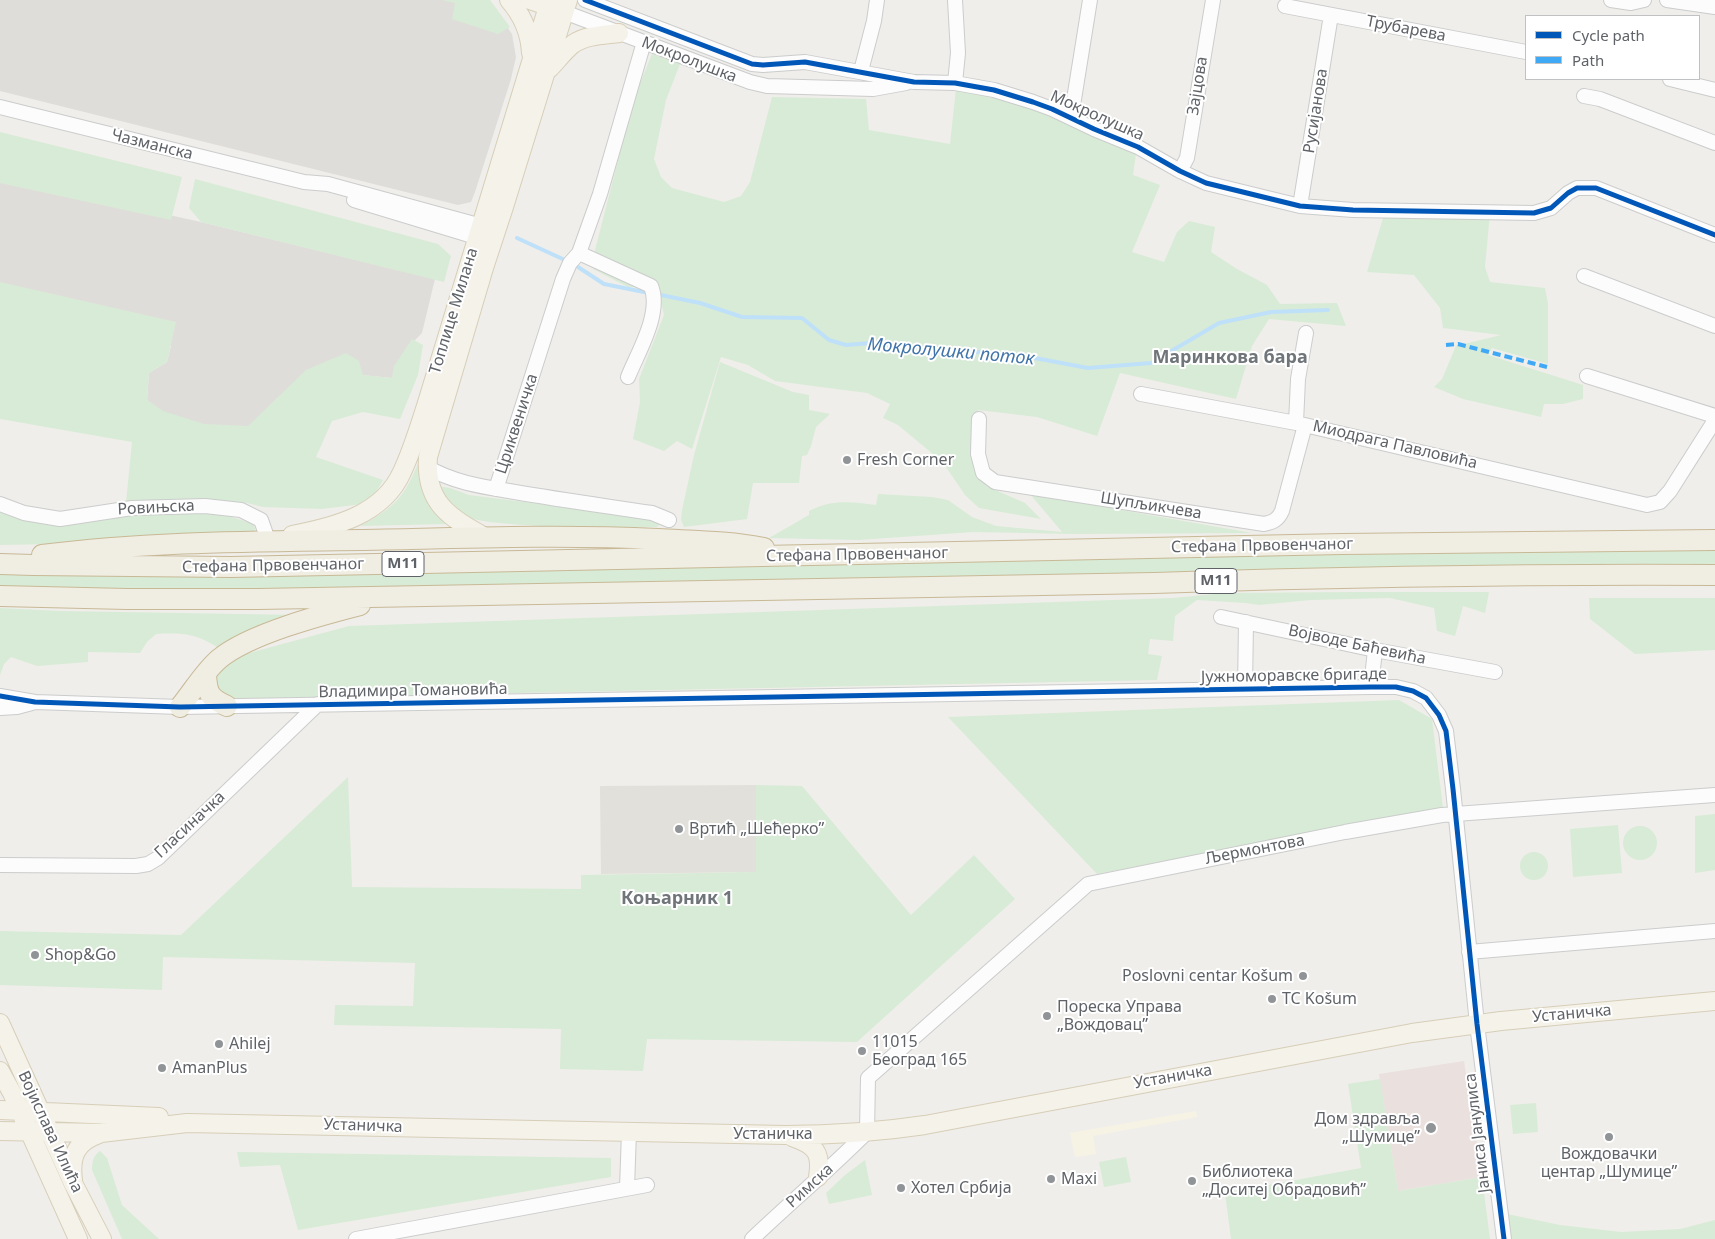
<!DOCTYPE html>
<html>
<head>
<meta charset="utf-8">
<style>
  body { margin:0 }
  #map { position:relative; width:1715px; height:1239px; overflow:hidden; background:#efeeea; font-family:"Noto Sans",sans-serif }
  canvas { display:block }
  .legend { position:absolute; left:1525px; top:15px; width:175px; height:65px; box-sizing:border-box; background:#fff; border:1px solid #bfc1c3; margin:0; padding:6px 9px; list-style:none; font-size:15px; color:#5f6368 }
  .legend li { display:flex; align-items:center; gap:10px; height:25px }
  .legend b { width:25px; border:1px solid #bfc1c3 }
</style>
</head>
<body>
<div id="map">
<canvas width="1715" height="1239"></canvas>
<ul class="legend">
<li><b style="height:6px;background:#0057b8"></b>Cycle path</li>
<li><b style="height:6px;background:#3fa9f5"></b>Path</li>
</ul>
</div>
<script>
const context = document.querySelector('canvas').getContext('2d');
context.lineJoin = 'round';
function fillPath(path, color) { context.fillStyle = color; context.fill(path, 'evenodd'); }
function trace(path, color, width, dash) { context.strokeStyle = color; context.lineWidth = width; context.lineCap = dash ? 'butt' : 'round'; context.setLineDash(dash || []); context.stroke(path); }
function label(font, color, halo, rows, align = 'center') {
  context.font = font + ' "Noto Sans",sans-serif'; context.lineWidth = 4; context.setLineDash([]); context.textBaseline = 'middle'; context.strokeStyle = halo; context.fillStyle = color; for (const [text, x, y, turn = 0] of rows) {
    context.save(); context.translate(x, y); context.rotate((+turn || 0) * Math.PI / 180); context.textAlign = isNaN(turn) ? turn : align; if (halo) context.strokeText(text, 0, 0); context.fillText(text, 0, 0); context.restore();
  }
}
const commercial = new Path2D(`
  M 1196,1111 L 1197,1117 L 1093,1136 L 1096,1154 L 1075,1157 L 1070,1133 Z`);
const industrial = new Path2D(`
  M 0,0 L 486,0 L 489,1 L 512,34 L 516,57 L 511,79 L 475,192 L 471,202 L 458,205 L 0,91 Z
  M 0,178 L 201,222 L 435,279 L 422,333 L 408,347 L 392,378 L 361,375 L 241,437 L 175,425 L 147,400 L 149,373 L 167,362 L 171,346 L 161,337 L 0,307 Z`);
const education = new Path2D(`
  M 756,785 L 757,872 L 601,874 L 600,786 Z`);
const medical = new Path2D(`
  M 1464,1061 L 1482,1177 L 1398,1191 L 1379,1074 Z`);
const green = new Path2D(`
  M 442,0 L 490,0 L 510,27 L 498,34 L 452,19 L 455,3 Z
  M 652,54 L 680,64 L 666,100 L 654,159 L 661,177 L 672,188 L 724,202 L 741,196 L 750,182 L 772,97 L 866,99 L 869,130 L 950,144 L 956,88 L 994,95 L 1029,107 L 1136,154 L 1133,175 L 1160,185 L 1132,252 L 1164,262 L 1177,232 L 1189,221 L 1215,227 L 1211,252 L 1237,269 L 1267,285 L 1280,304 L 1337,303 L 1346,326 L 1269,319 L 1252,346 L 1236,399 L 1120,373 L 1097,436 L 1037,417 L 978,410 C 976,441 972,457 986,486 L 1025,503 L 1041,519 L 979,508 L 965,495 L 946,467 L 934,455 L 898,425 L 883,418 L 890,404 L 867,393 L 775,381 L 748,365 L 721,357 L 692,449 L 677,441 L 664,451 L 633,439 L 640,402 L 639,379 L 664,315 L 658,288 L 628,287 L 593,269 L 594,254 L 634,98 Z
  M 0,132 L 182,177 L 171,220 L 0,183 Z
  M 195,179 L 438,244 L 451,256 L 444,282 L 201,222 L 189,208 Z
  M 1385,211 L 1490,213 L 1485,267 L 1490,282 L 1545,288 L 1548,304 L 1548,364 L 1492,348 L 1488,355 L 1583,385 L 1583,399 L 1563,404 L 1544,404 L 1541,417 L 1463,399 L 1434,387 L 1442,379 L 1456,346 L 1501,335 L 1443,328 L 1440,308 L 1414,275 L 1367,272 Z
  M 0,282 L 176,322 L 167,362 L 149,373 L 147,400 L 163,411 L 204,424 L 248,426 L 306,370 L 346,353 L 359,361 L 363,375 L 392,378 L 394,366 L 412,339 L 423,345 L 418,375 L 400,419 L 363,412 L 332,421 L 316,457 L 383,480 L 376,492 L 362,504 L 322,509 L 263,507 L 247,503 L 219,501 L 126,502 L 132,442 L 0,419 Z
  M 720,362 L 793,392 L 809,395 L 809,410 L 830,414 L 816,427 L 811,446 L 807,455 L 802,456 L 799,483 L 753,483 L 747,519 L 684,527 L 681,520 L 682,510 L 694,455 Z
  M 419,461 C 426,493 421,500 447,524 L 360,526 C 395,507 404,498 419,461 Z
  M 437,486 L 450,488 L 469,495 L 658,519 L 660,524 L 657,527 C 623,527 475,530 455,512 C 448,505 442,494 437,486 Z
  M 878,494 L 932,497 L 948,500 L 972,517 L 996,526 L 1062,532 L 1030,494 L 1252,533 L 1075,534 L 973,532 L 859,540 L 769,538 L 809,515 L 809,511 C 833,499 850,502 876,505 Z
  M 0,512 L 19,519 L 48,525 L 66,526 L 117,515 L 159,513 L 222,514 L 254,524 L 255,531 L 251,533 L 59,544 L 0,545 Z
  M 1608,548 L 1715,550 L 1715,565 L 140,592 L 0,588 L 0,574 Z
  M 1356,592 L 1489,592 L 1485,613 L 1463,606 L 1455,636 L 1437,631 L 1434,608 L 1390,598 L 1311,600 L 1259,605 L 1246,603 L 1197,600 L 1175,616 L 1173,641 L 1150,639 L 1148,654 L 1162,656 L 1157,680 L 223,699 L 214,692 L 213,674 L 227,659 L 349,626 L 1173,598 L 1226,593 Z
  M 1589,598 L 1715,598 L 1715,650 L 1635,654 L 1590,619 Z
  M 0,608 L 60,611 L 300,615 L 217,647 C 195,633 181,633 156,634 L 147,642 L 140,653 L 88,652 L 88,662 L 37,666 L 11,657 L 4,664 L 0,675 Z
  M 1399,700 L 1432,719 L 1443,808 L 1097,874 L 948,717 Z
  M 348,777 L 352,887 L 581,889 L 581,875 L 756,872 L 756,785 L 802,786 L 911,915 L 974,855 L 1015,899 L 857,1042 L 647,1039 L 643,1071 L 560,1069 L 561,1029 L 334,1025 L 335,1005 L 413,1006 L 415,963 L 163,957 L 162,990 L 0,985 L 0,931 L 181,935 Z
  M 1715,814 L 1715,870 L 1695,873 L 1695,816 Z
  M 1618,825 L 1622,873 L 1573,877 L 1570,829 Z
  M1623 843a17 17 0 1 1 34 0a17 17 0 1 1-34 0Z
  M1520 866a14 14 0 1 1 28 0a14 14 0 1 1-28 0Z
  M 1380,1079 L 1398,1191 L 1482,1177 L 1490,1239 L 1231,1239 L 1225,1193 L 1361,1168 L 1348,1084 Z
  M 1536,1103 L 1538,1132 L 1513,1134 L 1510,1105 Z
  M 100,1151 L 107,1158 L 122,1205 L 159,1239 L 122,1239 L 92,1170 C 92,1163 93,1155 100,1151 Z
  M 237,1152 L 611,1158 L 611,1177 L 298,1230 L 280,1165 L 240,1167 Z
  M 1126,1157 L 1131,1182 L 1104,1187 L 1099,1162 Z
  M 865,1160 L 872,1195 L 829,1204 L 826,1193 L 845,1175 Z
  M 1507,1214 L 1560,1225 L 1621,1232 L 1680,1229 L 1715,1220 L 1715,1239 L 1510,1239 Z`);
const stream = new Path2D(`
  M 517,238 L 567,261
  M 578,267 L 604,284 L 649,293
  M 656,294 L 700,303 L 742,317 L 802,318 L 829,340 L 846,345 L 871,343 L 1024,356 L 1088,368 L 1151,363 L 1219,323 L 1271,312 L 1328,310`);
const minor = new Path2D(`
  M 585,0 L 752,64 L 763,65 L 805,62 L 914,82 L 955,83 L 994,90 L 1033,102 L 1052,109 L 1094,129 L 1138,147 L 1180,171 L 1206,183 L 1300,206 L 1353,210 L 1534,213 L 1551,208 L 1568,193 L 1577,188 L 1596,188 L 1715,235
  M 955,0 L 958,53 L 955,83
  M 1611,0 L 1631,3 L 1644,0
  M 1667,0 L 1715,7
  M 1285,6 L 1526,52
  M 564,12 L 750,82 L 767,86 L 873,89 L 906,83
  M 861,71 L 874,21 L 877,0
  M 1670,79 L 1715,90
  M 1584,96 L 1600,99 L 1715,143
  M 0,107 L 304,182 L 328,184 L 489,228
  M 1071,118 L 1090,0
  M 1180,171 L 1187,158 L 1213,0
  M 354,200 L 486,240
  M 1300,206 L 1331,15
  M 1584,276 L 1715,326
  M 1587,376 L 1715,416
  M 628,377 C 638,352 662,313 651,286 L 579,253 L 600,194 L 644,42
  M 1141,394 L 1296,423 L 1647,505 L 1660,502 L 1670,491 L 1715,420
  M 979,419 L 978,454 L 983,473 L 995,482 L 1264,524 C 1273,522 1278,520 1282,511 L 1305,425
  M 1296,423 L 1298,379 L 1306,333
  M 427,467 C 454,483 485,487 515,492 C 561,500 606,506 652,513 L 669,520
  M 496,489 L 563,279 L 570,263 L 579,253
  M 0,504 L 24,513 L 60,519 L 132,508 L 205,506 L 241,510 L 261,520 L 268,540
  M 1221,617 L 1375,650 L 1495,672
  M 1371,687 L 1375,650
  M 1245,689 L 1246,622
  M 0,696 L 35,702 L 180,707 L 1371,687 L 1396,687 L 1413,691 L 1426,698 L 1439,715 L 1446,731 L 1453,789 L 1477,1024 L 1504,1239
  M 0,708 L 17,707 L 32,703
  M 0,865 L 136,866 L 148,864 L 158,858 L 318,704
  M 1469,952 L 1715,931
  M 627,1188 L 629,1132
  M 356,1239 L 647,1185
  M 752,1239 C 790,1203 830,1169 867,1132 L 868,1078 L 1088,884 L 1345,832 L 1442,815 L 1715,795`);
const major = new Path2D(`
  M 509,0 C 523,16 530,32 531,53
  M 530,0 L 559,10
  M 549,69 C 557,61 564,51 573,44 C 586,35 605,35 619,33
  M 292,535 C 334,527 383,515 402,472 C 412,451 419,428 426,406 L 550,0
  M 485,537 C 449,517 425,503 428,457 L 484,268 L 504,207 L 568,0
  M 0,1023 L 73,1183 L 102,1239
  M 0,1071 L 12,1093 L 78,1239
  M 0,1110 L 159,1117
  M 0,1131 L 101,1133 L 187,1123 L 785,1135 C 832,1135 879,1132 925,1125 L 1412,1033 L 1501,1021 L 1715,1001
  M 792,1137 C 815,1145 822,1152 818,1177
  M 73,1180 C 70,1156 76,1142 99,1134`);
const highway = new Path2D(`
  M 42,555 C 165,539 289,542 412,539 C 494,537 576,535 658,539 C 694,541 729,541 764,548
  M 0,564 L 33,565 L 231,567 L 1342,544 L 1715,540
  M 0,596 L 127,599 L 258,599 L 1154,583 C 1341,577 1528,574 1715,575
  M 206,674 C 207,693 209,698 227,706
  M 180,707 C 193,691 204,672 219,659 C 249,634 321,615 360,605`);
const quiet = new Path2D(`
  M 1446,345 L 1458,344 L 1547,367`);
const cycleway = new Path2D(`
  M 585,0 L 752,64 L 763,65 L 805,62 L 914,82 L 955,83 L 994,90 L 1033,102 L 1052,109 L 1094,129 L 1138,147 L 1180,171 L 1206,183 L 1300,206 L 1353,210 L 1534,213 L 1551,208 L 1568,193 L 1577,188 L 1596,188 L 1715,235
  M 0,696 L 35,702 L 180,707 L 1371,687 L 1396,687 L 1413,691 L 1426,698 L 1439,715 L 1446,731 L 1453,789 L 1477,1024 L 1504,1239`);
const markers = [
  [847,460,5,"#919496"],
  [679,829,5,"#919496"],
  [35,955,5,"#919496"],
  [1303,976,5,"#919496"],
  [1272,999,5,"#919496"],
  [1047,1016,5,"#919496"],
  [219,1044,5,"#919496"],
  [862,1051,5,"#919496"],
  [162,1068,5,"#919496"],
  [1431,1128,6,"#919496"],
  [1609,1137,5,"#919496"],
  [1051,1179,5,"#919496"],
  [1192,1181,5,"#919496"],
  [901,1188,5,"#919496"]
];
const shields = [
  [403,564,42],
  [1216,581,42]
];
const shieldNames = [
  ["M11",403,564],
  ["M11",1216,581]
];
const streetNames = [
  ["Трубарева",1406,29,11],
  ["Мокролушка",689,60,21],
  ["Зајцова",1198,86,-81],
  ["Русијанова",1316,111,-81],
  ["Мокролушка",1097,116,24],
  ["Чазманска",152,145,14],
  ["Топлице Милана",454,311,-73],
  ["Цриквеничка",517,424,-72],
  ["Миодрага Павловића",1395,445,13],
  ["Шупљикчева",1151,506,9],
  ["Ровињска",156,508,-3],
  ["Стефана Првовенчаног",1262,546,-1],
  ["Стефана Првовенчаног",857,555,-1],
  ["Стефана Првовенчаног",273,566,-1],
  ["Војводе Баћевића",1357,645,12],
  ["Јужноморавске бригаде",1294,676,-1],
  ["Владимира Томановића",413,691,-1],
  ["Гласиначка",190,825,-43],
  ["Љермонтова",1255,850,-11],
  ["Устаничка",1572,1014,-5],
  ["Устаничка",1173,1077,-10],
  ["Устаничка",363,1126,2],
  ["Војислава Илића",50,1132,65],
  ["Јаниса Јанулиса",1478,1133,-97],
  ["Устаничка",773,1134],
  ["Римска",810,1186,-42]
];
const poiNames = [
  ["Fresh Corner",857,460],
  ["Вртић „Шећерко”",689,829],
  ["Shop&Go",45,955],
  ["Poslovni centar Košum",1293,976,"right"],
  ["TC Košum",1282,999],
  ["Пореска Управа",1057,1007],
  ["„Вождовац”",1057,1025],
  ["11015",872,1042],
  ["Београд 165",872,1060],
  ["Ahilej",229,1044],
  ["AmanPlus",172,1068],
  ["Дом здравља",1420,1119,"right"],
  ["„Шумице”",1420,1137,"right"],
  ["Вождовачки",1609,1154,"center"],
  ["центар „Шумице”",1609,1172,"center"],
  ["Библиотека",1202,1172],
  ["„Доситеј Обрадовић”",1202,1190],
  ["Maxi",1061,1179],
  ["Хотел Србија",911,1188]
];
const waterNames = [
  ["Мокролушки поток",951,352,5]
];
const neighbourhoodNames = [
  ["Маринкова бара",1230,358],
  ["Коњарник 1",677,899]
];
fillPath(commercial, '#f7f3e4');
fillPath(industrial, '#dfddda');
fillPath(education, '#e2e0da');
fillPath(medical, '#eae0de');
fillPath(green, '#d8ebd6');
trace(stream, '#bfe0f9', 4);
trace(minor, '#cbcccc', 16);
trace(major, '#d7ceb8', 20);
trace(highway, '#c8b996', 22);
trace(minor, '#fdfcfc', 14);
trace(major, '#f4f2e9', 18);
trace(highway, '#f0ede3', 20);
trace(quiet, '#3fa9f5', 4, [8, 4]);
trace(cycleway, '#0057b8', 5);
for (const [x, y, r, color] of markers) { const dot = new Path2D(); dot.arc(x, y, r, 0, 2 * Math.PI); context.fillStyle = color; context.fill(dot); trace(dot, '#fff', 2); }
for (const [x, y, w] of shields) { const box = new Path2D(); box.roundRect(x - w / 2, y - 12.5, w, 25, 4); context.fillStyle = '#fff'; context.fill(box); trace(box, '#5f6368', 1); }
label('bold 15px', '#5f6368', null, shieldNames);
label('16px', '#5f6368', '#fff', streetNames);
label('16px', '#5f6368', '#fff', poiNames, 'left');
label('italic 18px', '#4174aa', '#fff', waterNames);
label('bold 18px', '#70757a', '#fff', neighbourhoodNames);
</script>
</body>
</html>
